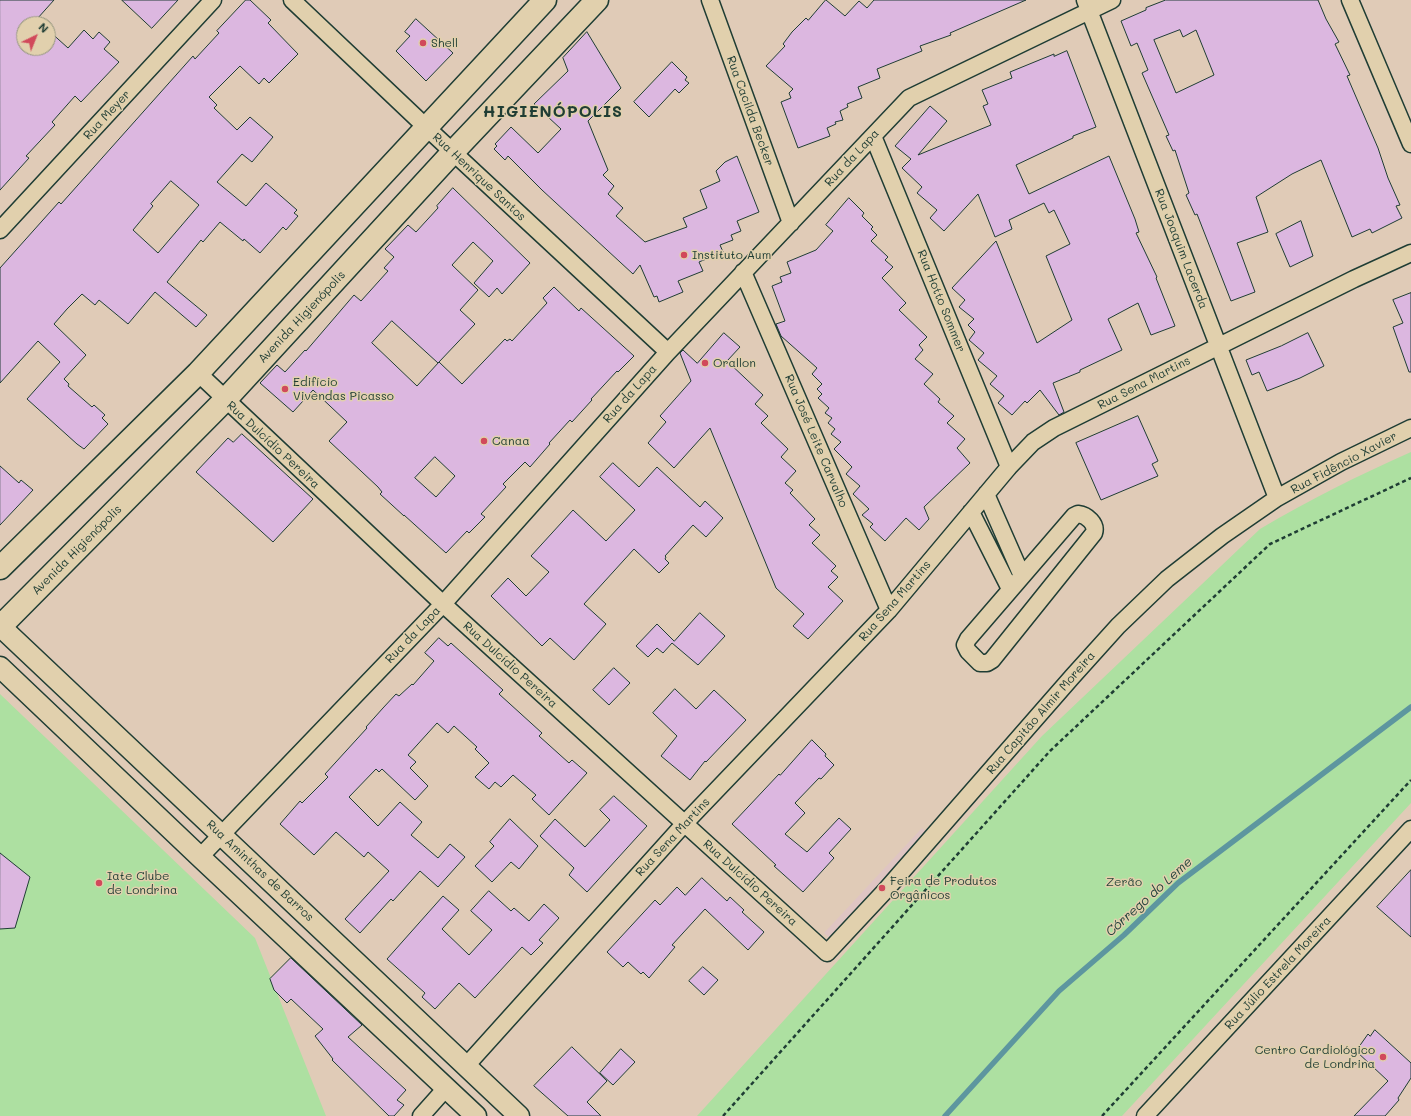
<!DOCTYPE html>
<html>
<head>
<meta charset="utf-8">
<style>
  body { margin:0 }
  #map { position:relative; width:1411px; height:1116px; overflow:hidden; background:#e0cbb7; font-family:Mali,sans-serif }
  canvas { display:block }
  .north { position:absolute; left:16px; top:16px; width:40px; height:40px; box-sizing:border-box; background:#e1d0ad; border:1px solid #93957d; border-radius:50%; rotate:43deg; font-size:11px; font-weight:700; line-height:16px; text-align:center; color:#1f3d34 }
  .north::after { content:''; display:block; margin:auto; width:14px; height:18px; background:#d1495b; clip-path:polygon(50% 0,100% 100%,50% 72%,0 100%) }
</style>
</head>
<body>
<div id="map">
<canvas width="1411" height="1116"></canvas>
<div class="north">N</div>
</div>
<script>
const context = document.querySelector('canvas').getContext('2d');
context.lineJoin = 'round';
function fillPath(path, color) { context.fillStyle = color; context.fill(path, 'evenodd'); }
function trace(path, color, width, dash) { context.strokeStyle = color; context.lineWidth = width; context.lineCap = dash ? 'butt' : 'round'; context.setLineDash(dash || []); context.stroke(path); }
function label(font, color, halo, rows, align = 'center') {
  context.font = font + ' Mali,sans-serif'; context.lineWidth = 3; context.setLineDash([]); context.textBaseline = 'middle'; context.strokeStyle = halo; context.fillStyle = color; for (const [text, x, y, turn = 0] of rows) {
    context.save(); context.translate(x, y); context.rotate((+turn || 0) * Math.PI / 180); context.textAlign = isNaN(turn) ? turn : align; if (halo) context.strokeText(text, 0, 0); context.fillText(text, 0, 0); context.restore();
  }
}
const built = new Path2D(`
  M 922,828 L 938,843 L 842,950 L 824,933 Z`);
const green = new Path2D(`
  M 1411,452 L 1411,803 L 1122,1116 L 697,1116 L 1042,736 L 1260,529 C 1309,500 1359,475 1411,452 Z
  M 0,694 L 255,938 L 326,1116 L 0,1116 Z`);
const stream = new Path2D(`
  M 945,1116 L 1059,991 L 1124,935 L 1178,883 L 1411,707`);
const building = new Path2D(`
  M 0,0 L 54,0 L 37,19 L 42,24 L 24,24 L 24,48 L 48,48 L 48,30 L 68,48 L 84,30 L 93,39 L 99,32 L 110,42 L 104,49 L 119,62 L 81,102 L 75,96 L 52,122 L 55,125 L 26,156 L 29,158 L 0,190 Z
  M 122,0 L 178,0 L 152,28 Z
  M 246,0 L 250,0 L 271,20 L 268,23 L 298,54 L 269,83 L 264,78 L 259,84 L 240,66 L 209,97 L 217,105 L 214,108 L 237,130 L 250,117 L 273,137 L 252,162 L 242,154 L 217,182 L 246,206 L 266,183 L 297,210 L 294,213 L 298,216 L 286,230 L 283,227 L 260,253 L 244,239 L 243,241 L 220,222 L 203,242 L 201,240 L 167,282 L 207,315 L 196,327 L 155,292 L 128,324 L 99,300 L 95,305 L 82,294 L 67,309 L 54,324 L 86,355 L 64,379 L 69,384 L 68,386 L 92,407 L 94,405 L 105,415 L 102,418 L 108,424 L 84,449 L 77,444 L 27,399 L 60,362 L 38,341 L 0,383 L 0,268 L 59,202 L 61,204 L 119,139 L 193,56 L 195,59 L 219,33 L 217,31 ZM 171,181 L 199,205 L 158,253 L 133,230 L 153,206 L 151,204 Z
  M 826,0 L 845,16 L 859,1 L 867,8 L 874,0 L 1026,0 L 950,33 L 951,35 L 920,46 L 922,51 L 877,69 L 880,78 L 858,87 L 862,98 L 847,104 L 848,107 L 840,111 L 843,120 L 835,122 L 836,124 L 827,128 L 830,136 L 798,148 L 781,102 L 791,98 L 789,93 L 793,89 L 766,66 L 785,46 L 783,44 L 792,32 L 806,18 L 808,20 Z
  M 1166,0 L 1318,0 L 1326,19 L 1339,42 L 1335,44 L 1350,75 L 1347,76 L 1378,148 L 1388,178 L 1400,205 L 1396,206 L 1402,218 L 1372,233 L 1370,229 L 1352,237 L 1321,160 L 1292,174 L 1256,197 L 1268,232 L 1237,243 L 1255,292 L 1231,301 L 1197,214 L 1195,215 L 1186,195 L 1189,193 L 1175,150 L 1173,151 L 1166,136 L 1169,135 L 1142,73 L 1148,70 L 1137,43 L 1131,46 L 1121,21 L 1146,10 L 1146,8 ZM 1180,30 L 1183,37 L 1196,30 L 1214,75 L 1176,93 L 1154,40 Z
  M 416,19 L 453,53 L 426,81 L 396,51 L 410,36 L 405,32 Z
  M 587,32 L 621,88 L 588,121 L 608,170 L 603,175 L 614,186 L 608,194 L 623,208 L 616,216 L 645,242 L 687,227 L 683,218 L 707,208 L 700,190 L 720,181 L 716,171 L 725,162 L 737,156 L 759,212 L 737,221 L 741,231 L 731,235 L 733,240 L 720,245 L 723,252 L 699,262 L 703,271 L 678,281 L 683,292 L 659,302 L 657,296 L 654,297 L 640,265 L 633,274 L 542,190 L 508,156 L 505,160 L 494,149 L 497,146 L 495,144 L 511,127 L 538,153 L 561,129 L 534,104 L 568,71 L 563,58 Z
  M 1067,51 L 1096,127 L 1073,136 L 1073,138 L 1016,165 L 1029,194 L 1109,156 L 1135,219 L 1139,232 L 1136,233 L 1157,277 L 1156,278 L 1175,326 L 1151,335 L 1138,303 L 1108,319 L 1122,350 L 1080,370 L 1080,372 L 1053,383 L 1064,412 L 1059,415 L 1040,390 L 1027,403 L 1025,401 L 1012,415 L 998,403 L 1004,396 L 990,384 L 997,376 L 978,360 L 984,353 L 969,340 L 975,332 L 968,325 L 974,319 L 959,307 L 965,300 L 952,288 L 996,241 L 1037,343 L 1072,320 L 1046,256 L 1070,244 L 1054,210 L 1049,213 L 1044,203 L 1009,220 L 1012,229 L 995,237 L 978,194 L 944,231 L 930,218 L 937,210 L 917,193 L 922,187 L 902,168 L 911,159 L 895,146 L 930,106 L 947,121 L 918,155 L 991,125 L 983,106 L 988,104 L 982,90 L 1012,78 L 1010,72 L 1054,54 L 1054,56 Z
  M 672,62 L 687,77 L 685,80 L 689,83 L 679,93 L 675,89 L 649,117 L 634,102 Z
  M 453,188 L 530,263 L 502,294 L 497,288 L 489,297 L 474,283 L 493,261 L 473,242 L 452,265 L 478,290 L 460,310 L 475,324 L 439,362 L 462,384 L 505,339 L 507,341 L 510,339 L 512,341 L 547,303 L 543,298 L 554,287 L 579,311 L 581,308 L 634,356 L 618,372 L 617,371 L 591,399 L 592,400 L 572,422 L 570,420 L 549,443 L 550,444 L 530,467 L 525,462 L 503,484 L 506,487 L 481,514 L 485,517 L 469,533 L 467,531 L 446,553 L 404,515 L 404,516 L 380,494 L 382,492 L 378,487 L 329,441 L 347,422 L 313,390 L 293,412 L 260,383 L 277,365 L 285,372 L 305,350 L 306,351 L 354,295 L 361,301 L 388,271 L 384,268 L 394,257 L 385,249 L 408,225 L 416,232 L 438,208 L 437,206 ZM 392,321 L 438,363 L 439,362 L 417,386 L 372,343 ZM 435,457 L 455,476 L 436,497 L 415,478 Z
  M 849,198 L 864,213 L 862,216 L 873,227 L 871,229 L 877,235 L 871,241 L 888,257 L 885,260 L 893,267 L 882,278 L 906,303 L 899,310 L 927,337 L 919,345 L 923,350 L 915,359 L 933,374 L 924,384 L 940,399 L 938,402 L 954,416 L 947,423 L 965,439 L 957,448 L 970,463 L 924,507 L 929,519 L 919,530 L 906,518 L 885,541 L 870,527 L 873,524 L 862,515 L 869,509 L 853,494 L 860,486 L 846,474 L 852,467 L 834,449 L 841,442 L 831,434 L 835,429 L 828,423 L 832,418 L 825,413 L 829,408 L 818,398 L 822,394 L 817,389 L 822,384 L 812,374 L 817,368 L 781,336 L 776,324 L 785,321 L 772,286 L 782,282 L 780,277 L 791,273 L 787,262 L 816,250 L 833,231 L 826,225 Z
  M 1301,221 L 1313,256 L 1290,267 L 1276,234 Z
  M 1411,293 L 1411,372 L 1409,372 L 1393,327 L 1403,323 L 1393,300 Z
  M 724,333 L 740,347 L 727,361 L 763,395 L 755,404 L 768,416 L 761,423 L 788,449 L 781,457 L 796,471 L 785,483 L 793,490 L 790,493 L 815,519 L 809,525 L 820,535 L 812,543 L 836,566 L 831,571 L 838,577 L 828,587 L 843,601 L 808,639 L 793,626 L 804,614 L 776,588 L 710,428 L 674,468 L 648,443 L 666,422 L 660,416 L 691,381 L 680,353 L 683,350 L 697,363 Z
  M 1308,333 L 1324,366 L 1300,378 L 1267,391 L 1259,372 L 1252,375 L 1246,360 L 1281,346 Z
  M 1138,416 L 1158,461 L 1152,464 L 1158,476 L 1101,500 L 1076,443 Z
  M 242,434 L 313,499 L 273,542 L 196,472 L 228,438 L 233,442 Z
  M 613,463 L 639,487 L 657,467 L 700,507 L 705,501 L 723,518 L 706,537 L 693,525 L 665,556 L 666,557 L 665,559 L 669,563 L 659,573 L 634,549 L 584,604 L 606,624 L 574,660 L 550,638 L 542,646 L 491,596 L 508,578 L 526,596 L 549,572 L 531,556 L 573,510 L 606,541 L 635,510 L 600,477 Z
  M 0,466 L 19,483 L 21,480 L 33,490 L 0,525 Z
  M 700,613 L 725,636 L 698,665 L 672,643 L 663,653 L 657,648 L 648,657 L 636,646 L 657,624 L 674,641 Z
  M 439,638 L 448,646 L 451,643 L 503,690 L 499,694 L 542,733 L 539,736 L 569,763 L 572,760 L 587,773 L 549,815 L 532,799 L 536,795 L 513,775 L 501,787 L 495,782 L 489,789 L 475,777 L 489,763 L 475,749 L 477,747 L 454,726 L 448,733 L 437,723 L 408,755 L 416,762 L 410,768 L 428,786 L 415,800 L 382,769 L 379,772 L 376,769 L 349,797 L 378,826 L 400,802 L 422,822 L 411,835 L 438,858 L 450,844 L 465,857 L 438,887 L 420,871 L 393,901 L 391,899 L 360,933 L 345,919 L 389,871 L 368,852 L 364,857 L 336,832 L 314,855 L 280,824 L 300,801 L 302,803 L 328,777 L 325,774 L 367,728 L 366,727 L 383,708 L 396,694 L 399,696 L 412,684 L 413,685 L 434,661 L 425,653 Z
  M 614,668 L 630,683 L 609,705 L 593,690 Z
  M 675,689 L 696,709 L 714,690 L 746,720 L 706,762 L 705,761 L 690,780 L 661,756 L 677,736 L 653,713 Z
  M 812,740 L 826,754 L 825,756 L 834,765 L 821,779 L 819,778 L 795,803 L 805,813 L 785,834 L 807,852 L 839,818 L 851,829 L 829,853 L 834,858 L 803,892 L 774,866 L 776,865 L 732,824 L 779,774 L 780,775 Z
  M 614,796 L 647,826 L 587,892 L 569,875 L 574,868 L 540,836 L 555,819 L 585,847 L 610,820 L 600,810 Z
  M 510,819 L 538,846 L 519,869 L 511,862 L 492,882 L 475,866 L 494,846 L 490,842 Z
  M 0,853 L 30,877 L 15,928 L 0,929 Z
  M 1411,870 L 1411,937 L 1377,907 Z
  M 702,878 L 727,901 L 730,897 L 744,910 L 742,912 L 764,932 L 748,950 L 705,909 L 672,945 L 675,947 L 649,978 L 643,972 L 641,974 L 628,962 L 623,967 L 607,952 L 655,900 L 660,905 L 677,887 L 685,895 Z
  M 489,891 L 511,911 L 514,908 L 529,921 L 544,904 L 559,918 L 539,940 L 543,943 L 531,955 L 522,947 L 475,998 L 459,983 L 435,1009 L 422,997 L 425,993 L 387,959 L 443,896 L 459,910 L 442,929 L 469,955 L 492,930 L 471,911 Z
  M 291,958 L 362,1025 L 348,1037 L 406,1090 L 397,1100 L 404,1105 L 394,1116 L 389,1116 L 332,1060 L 333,1059 L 315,1036 L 323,1029 L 291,999 L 287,1003 L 274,990 L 270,979 Z
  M 703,967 L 718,980 L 704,995 L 689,981 Z
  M 1375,1030 L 1411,1063 L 1411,1078 L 1398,1098 L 1399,1100 L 1385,1116 L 1354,1116 L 1388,1081 L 1356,1051 L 1368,1034 L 1370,1036 Z
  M 572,1047 L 607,1081 L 587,1102 L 601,1116 L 568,1116 L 534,1086 Z
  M 621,1049 L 635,1062 L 613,1085 L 600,1073 Z`);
const path = new Path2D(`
  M 723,1116 L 1050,751 L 1270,544 L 1411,478
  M 1102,1116 L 1411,780`);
const minor = new Path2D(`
  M 292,0 L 427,128 L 668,352
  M 710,0 L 791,223
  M 1085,0 L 1277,498
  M 1350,0 L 1411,144
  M 873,136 L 1009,467
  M 0,230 L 213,0
  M 743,272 L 889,610
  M 198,373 L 443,604 L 827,953 L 884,892 L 1072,677 L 1118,626 L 1167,579 L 1222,536 L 1277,498 L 1341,462 L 1411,428
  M 986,494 L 1022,576
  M 971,512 L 1010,589
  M 1078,514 C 1087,515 1097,524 1094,533 L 992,660 L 987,663 L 980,663 L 968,651 L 965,645 L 968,639 L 1074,516 Z
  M 200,857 L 443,604 L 668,352 L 909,98 L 1112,0
  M 466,1066 L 685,823 L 889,610 L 1009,467 L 1033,442 L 1054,428 L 1354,279 L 1411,253
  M 421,1116 L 446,1088
  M 1145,1116 L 1411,829`);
const tertiary = new Path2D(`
  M 0,626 L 519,1116
  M 0,667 L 200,857 L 476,1116`);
const secondary = new Path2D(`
  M 0,568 L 198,373 L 545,0
  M 0,627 L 225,400 L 453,152 L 597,0`);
const markers = [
  [423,43,4,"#d1495b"],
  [684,255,4,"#d1495b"],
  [705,363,4,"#d1495b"],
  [285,389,4,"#d1495b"],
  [484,441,4,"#d1495b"],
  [99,883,4,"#d1495b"],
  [882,888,4,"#d1495b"],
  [1383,1057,4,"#d1495b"]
];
const poiNames = [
  ["Shell",431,43],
  ["Instituto Aum",692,255],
  ["Orallon",713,363],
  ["Edifício",293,382],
  ["Vivendas Picasso",293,396],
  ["Canaa",492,441],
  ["Iate Clube",107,876],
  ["de Londrina",107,890],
  ["Feira de Produtos",890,881],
  ["Orgânicos",890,895],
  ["Centro Cardiológico",1375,1050,"right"],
  ["de Londrina",1375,1064,"right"]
];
const streetNames = [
  ["Rua Cacilda Becker",750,111,70],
  ["Rua Meyer",107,115,-47],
  ["Rua da Lapa",852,158,-47],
  ["Rua Henrique Santos",479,177,43],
  ["Rua Joaquim Lacerda",1181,249,69],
  ["Rua Hotto Sommer",941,301,68],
  ["Avenida Higienópolis",302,317,-47],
  ["Rua Sena Martins",1144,383,-27],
  ["Rua da Lapa",630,394,-48],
  ["Rua José Leite Carvalho",816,441,67],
  ["Rua Dulcídio Pereira",273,445,43],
  ["Rua Fidêncio Xavier",1344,463,-28],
  ["Avenida Higienópolis",77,550,-45],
  ["Rua Sena Martins",895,601,-49],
  ["Rua da Lapa",413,635,-46],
  ["Rua Dulcídio Pereira",510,665,42],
  ["Rua Capitão Almir Moreira",1041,713,-49],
  ["Rua Sena Martins",673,837,-47],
  ["Rua Aminthas de Barros",260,871,43],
  ["Rua Dulcídio Pereira",750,883,42],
  ["Rua Júlio Estrela Moreira",1278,973,-47]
];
const parkNames = [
  ["Zerão",1124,882]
];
const waterNames = [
  ["Córrego do Leme",1149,897,-42]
];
const districtNames = [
  ["HIGIENÓPOLIS",553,112]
];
fillPath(built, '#dfc5c3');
fillPath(green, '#ade0a1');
trace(stream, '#5d969f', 5.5);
fillPath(building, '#dcb7e0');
trace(building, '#1f3d34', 1);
trace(minor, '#1f3d34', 19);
trace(tertiary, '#1f3d34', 23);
trace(secondary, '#1f3d34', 25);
trace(path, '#1f3d34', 2.5, [4, 3]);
trace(minor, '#e1d0ad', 16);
trace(tertiary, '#e1d0ad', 20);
trace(secondary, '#e1d0ad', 22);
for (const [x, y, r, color] of markers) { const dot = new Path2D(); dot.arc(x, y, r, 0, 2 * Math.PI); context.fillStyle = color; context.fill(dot); trace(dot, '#e1d0ad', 1.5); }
label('12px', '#1f3d34', '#e1d0ad', poiNames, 'left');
label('12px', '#1f3d34', '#e1d0ad', streetNames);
label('12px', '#264539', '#e1d0ad', parkNames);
label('italic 13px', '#24443d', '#e1d0ad', waterNames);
context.letterSpacing = '1px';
label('bold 16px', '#1f3d34', '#e1d0ad', districtNames);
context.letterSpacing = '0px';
</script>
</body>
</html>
